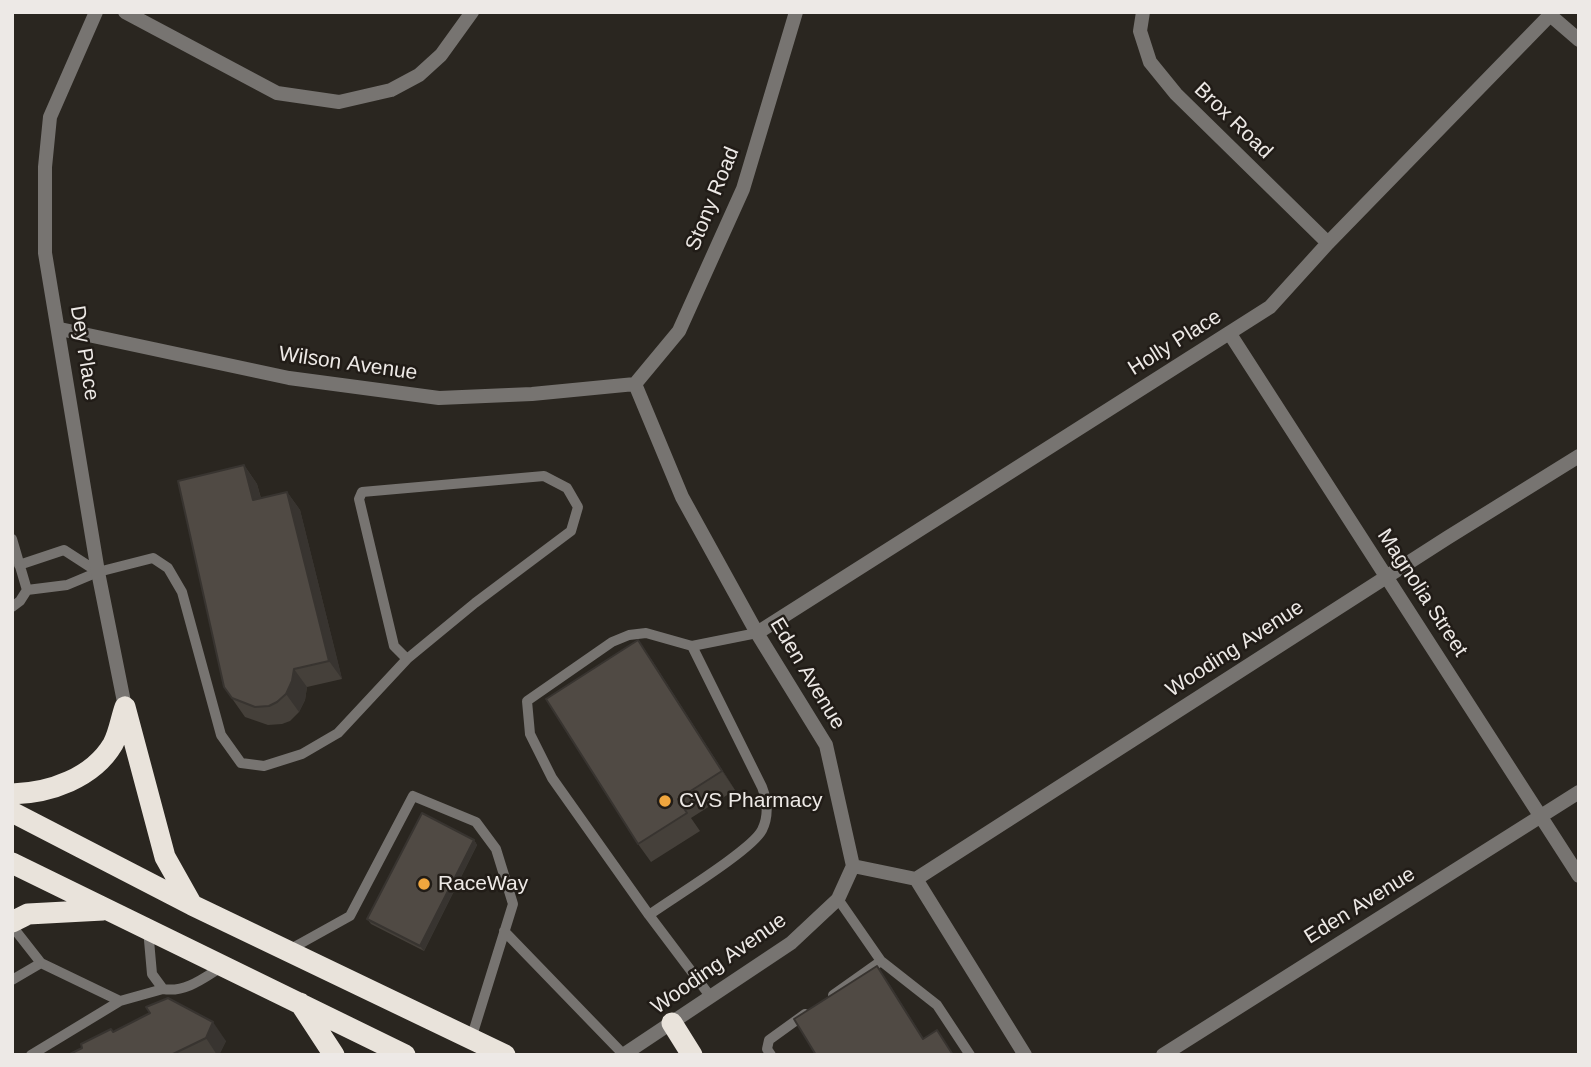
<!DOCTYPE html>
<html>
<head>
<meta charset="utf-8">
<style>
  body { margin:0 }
  #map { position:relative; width:1591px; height:1067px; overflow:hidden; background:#2a2620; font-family:Arial,sans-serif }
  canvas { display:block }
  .frame { position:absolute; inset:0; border:14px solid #ede9e6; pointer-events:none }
</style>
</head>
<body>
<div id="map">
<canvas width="1591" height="1067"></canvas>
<div class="frame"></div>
</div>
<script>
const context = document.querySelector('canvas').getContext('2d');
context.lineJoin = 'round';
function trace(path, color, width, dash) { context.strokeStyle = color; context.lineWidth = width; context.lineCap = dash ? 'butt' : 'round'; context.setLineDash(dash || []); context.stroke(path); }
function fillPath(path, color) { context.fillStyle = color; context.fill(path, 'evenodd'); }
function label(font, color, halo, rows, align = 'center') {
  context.font = font + ' Arial,sans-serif'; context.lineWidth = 5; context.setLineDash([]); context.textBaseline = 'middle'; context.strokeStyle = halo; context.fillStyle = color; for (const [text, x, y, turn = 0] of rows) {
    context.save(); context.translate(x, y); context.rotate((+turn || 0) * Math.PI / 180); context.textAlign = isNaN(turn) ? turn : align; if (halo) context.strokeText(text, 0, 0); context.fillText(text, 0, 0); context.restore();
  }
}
const lane = new Path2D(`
  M 12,539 L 27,590 L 20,601 L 12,607
  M 19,565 L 64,550 L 98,572
  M 27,590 L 67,585 L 98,572 L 153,558 L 168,568 L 182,592 L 221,735 L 241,763 L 264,766 L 302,754 L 338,733 L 407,659 L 475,603 L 571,531 L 578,507 L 567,488 L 544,476 L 362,492 L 359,499 L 394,646 L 407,659
  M 649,915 C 671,899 752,850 762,830 C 769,816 767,800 762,787 L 692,646
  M 12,926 L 41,963 L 120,1001 L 163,989
  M 148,929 L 152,974 L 163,989 C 186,993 205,977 223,966
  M 504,931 L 623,1054
  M 287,951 L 350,916 L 413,796 L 476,822 L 496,849 L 513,904 L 471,1039
  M 881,961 L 937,1005 L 970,1055
  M 12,980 L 41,963
  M 833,995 L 881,961 L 838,899
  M 710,996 L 649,915 L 552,778 L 530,734 L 527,701 L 612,642 L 629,635 L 646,633 L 692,646 L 757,633
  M 31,1055 L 120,1001
  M 771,1055 L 767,1049 L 769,1040 L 805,1014`);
const street = new Path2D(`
  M 96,12 L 50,117 L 45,167 L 45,253 L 98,572 L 125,707
  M 125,12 L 277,93 L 339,102 L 391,90 L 419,75 L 441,55 L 472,12
  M 1143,12 L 1140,31 L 1150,62 L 1176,94 L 1328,243
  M 1550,15 L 1579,40
  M 60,329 L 289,378 L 439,398 L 532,394 L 635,384
  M 1230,334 L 1579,876
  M 635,384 L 682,497 L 757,633 L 826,745 L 853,866 L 916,879 L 1025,1055
  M 635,384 L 679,331 L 743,189 L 796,12
  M 757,633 L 1270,307 L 1328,243 L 1553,12
  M 916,879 L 1447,538 L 1579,456
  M 623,1055 L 791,943 L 838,899 L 853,866
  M 1163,1055 L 1579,792`);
const highway = new Path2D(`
  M 125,707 L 165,857 L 192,905
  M 12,794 C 50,793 93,778 113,744 C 119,733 121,718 125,707
  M 12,812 L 192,905 L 505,1055
  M 12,863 L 405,1055
  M 12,922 L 28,914 L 103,910
  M 300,1003 L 334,1055
  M 672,1023 L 692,1055`);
const wall = new Path2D(`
  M 244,465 L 257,484 L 261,498 L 287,492 L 300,510 L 342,679 L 307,687 L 305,700 L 299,712 L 290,721 L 282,724 L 268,725 L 245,717 L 224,687 Z
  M 651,659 L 735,790 L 691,818 L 700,831 L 651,862 L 638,844 Z
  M 474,840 L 477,845 L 424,951 L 371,924 L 367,919 Z
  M 150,1013 L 226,1041 L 219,1055 L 68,1055 Z`);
const shadedWall = new Path2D(`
  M 244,465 L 257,484 L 266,519 L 253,500 Z
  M 287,492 L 300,510 L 342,679 L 329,661 Z
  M 638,640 L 651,659 L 735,790 L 722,771 Z
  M 294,669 L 307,687 L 305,700 L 299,712 L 286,694 Z
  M 474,840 L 477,845 L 424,951 L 420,946 Z
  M 877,966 L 890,985 L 934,1055 L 923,1039 Z
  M 213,1022 L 226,1041 L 219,1055 L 217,1055 L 206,1038 Z`);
const building = new Path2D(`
  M 244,465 L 253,500 L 287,492 L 329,661 L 294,669 L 292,681 L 286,694 L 277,702 L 269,706 L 255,707 L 232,698 L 224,687 L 178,481 Z
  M 638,640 L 722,771 L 678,799 L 687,813 L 638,844 L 546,699 Z
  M 422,813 L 474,840 L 420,946 L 367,919 Z
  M 877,966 L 923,1039 L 937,1030 L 953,1055 L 816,1055 L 794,1019 Z
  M 168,998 L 213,1022 L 206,1038 L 171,1055 L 68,1055 L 82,1048 L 81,1044 L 111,1029 L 113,1032 L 150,1013 L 146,1007 Z`);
const markers = [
  [665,801,7,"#f0a63e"],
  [424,884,7,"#f0a63e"]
];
const streetNames = [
  ["Brox Road",1233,121,44],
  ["Stony Road",713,199,-68],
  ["Holly Place",1175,343,-32],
  ["Dey Place",84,353,81],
  ["Wilson Avenue",348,364,8],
  ["Magnolia Street",1422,593,57],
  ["Wooding Avenue",1235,649,-33],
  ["Eden Avenue",807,674,59],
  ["Eden Avenue",1360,906,-32],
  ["Wooding Avenue",719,964,-35]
];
const poiNames = [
  ["CVS Pharmacy",679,801],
  ["RaceWay",438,884]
];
trace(lane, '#777471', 10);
trace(street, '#777471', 14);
trace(highway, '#e9e3db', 21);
fillPath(wall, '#45403a');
fillPath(shadedWall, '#383430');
fillPath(building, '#504a44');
trace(building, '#383430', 2);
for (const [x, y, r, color] of markers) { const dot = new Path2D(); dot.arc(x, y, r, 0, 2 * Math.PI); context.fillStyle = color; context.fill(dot); trace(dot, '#211c17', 2.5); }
label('21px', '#ede9e6', '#211c17', streetNames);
label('21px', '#ede9e6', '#211c17', poiNames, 'left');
</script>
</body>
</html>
